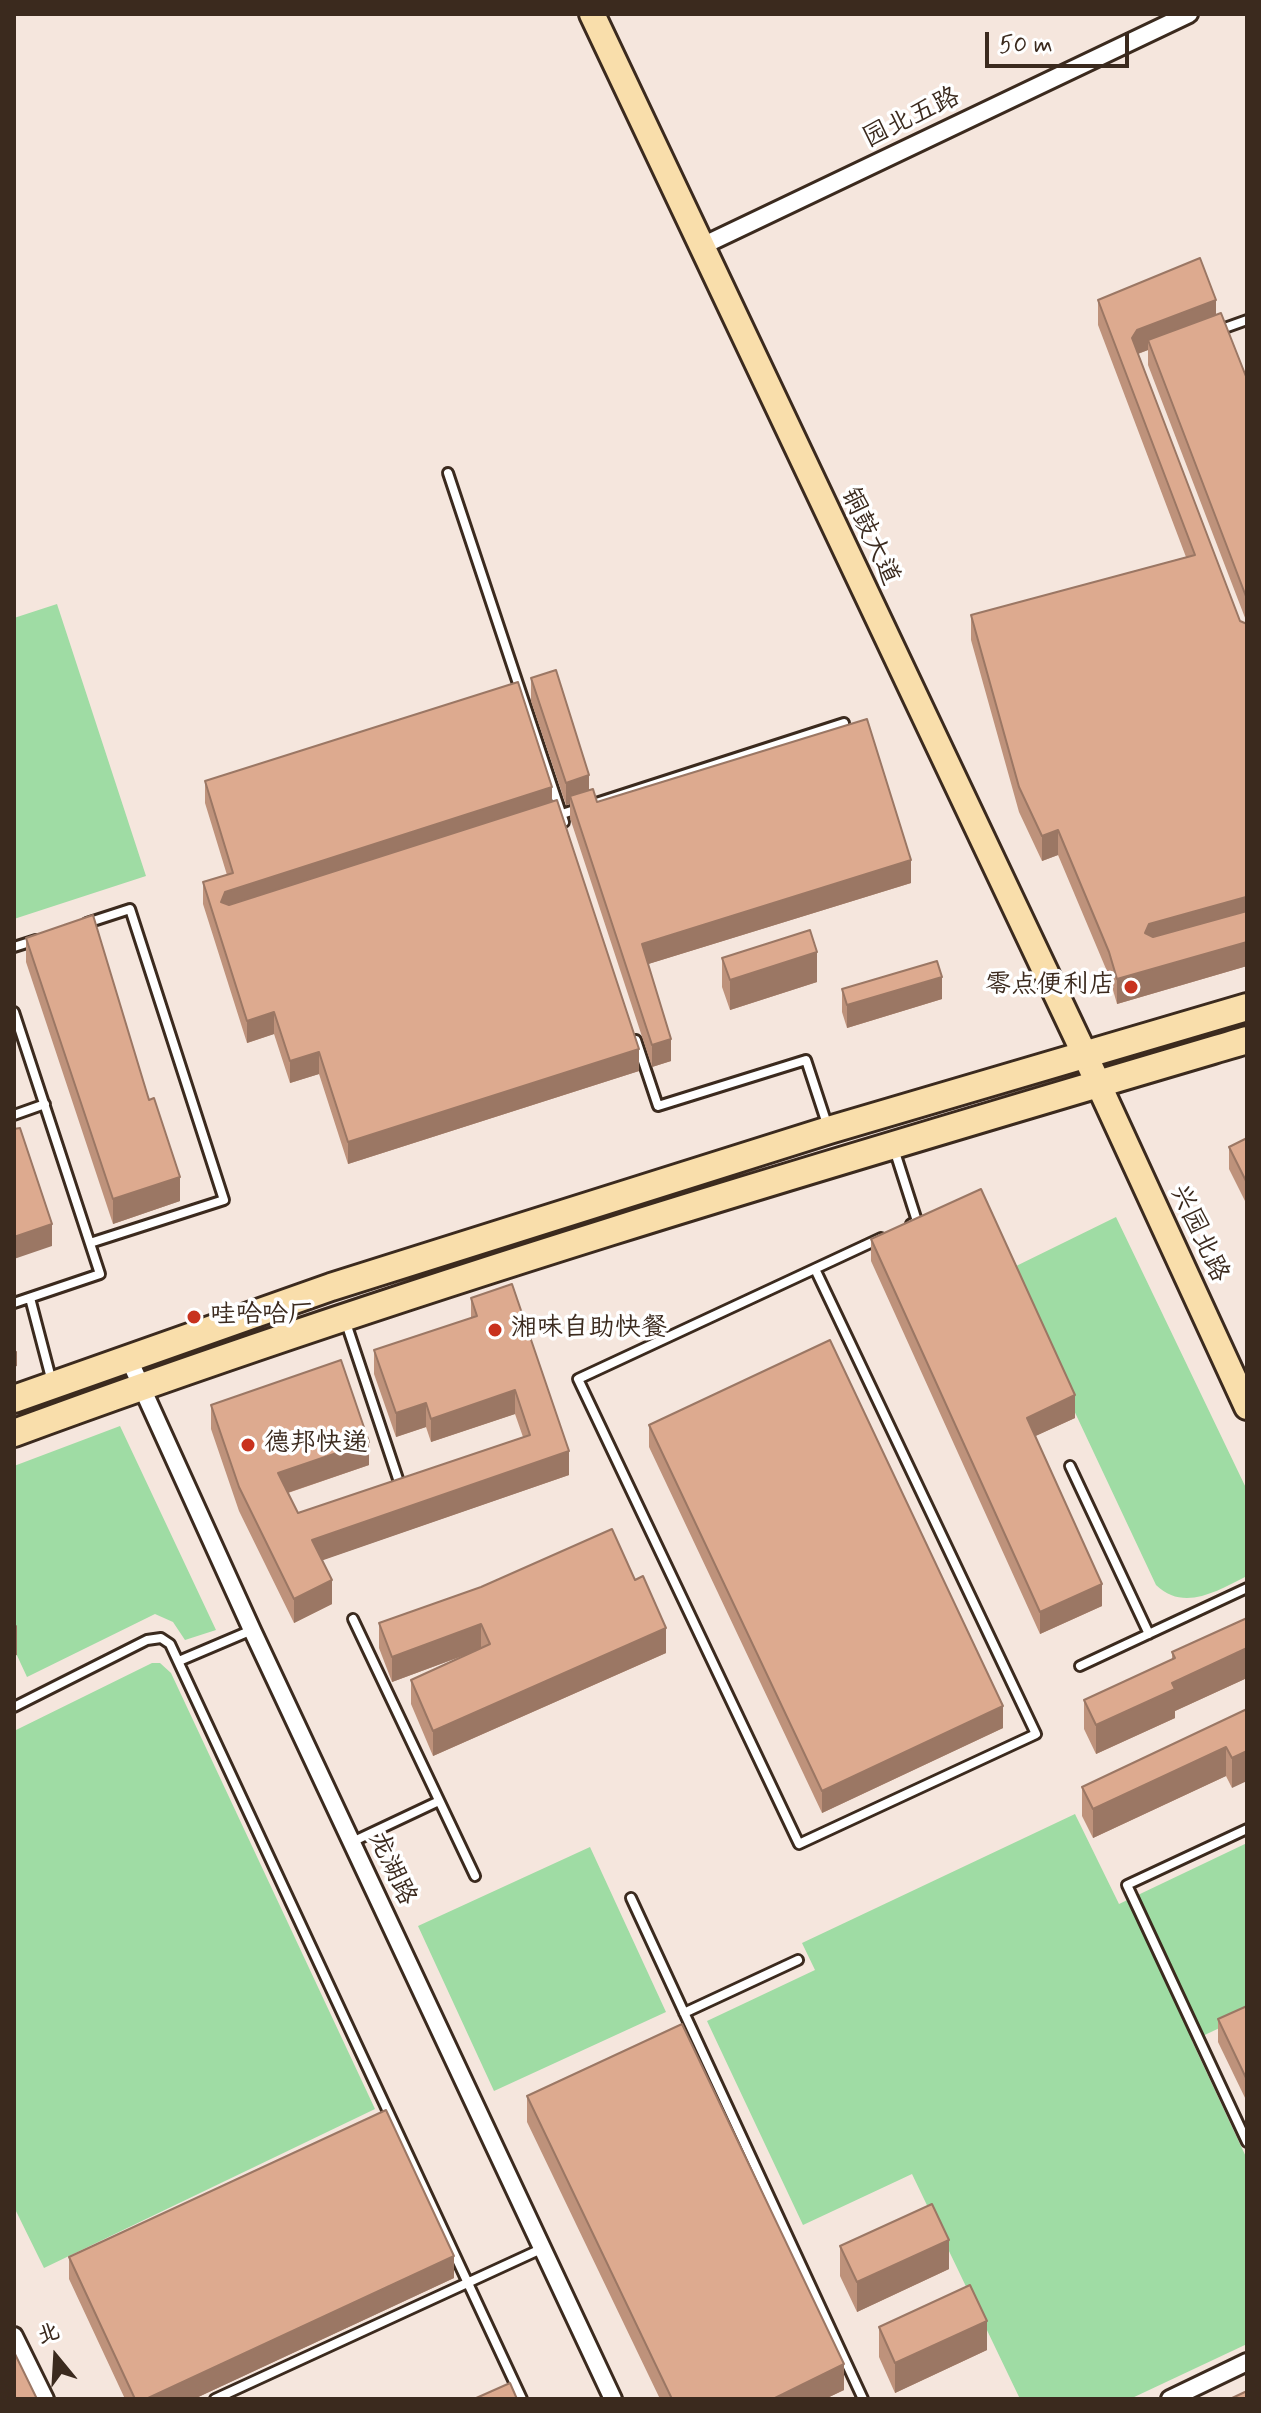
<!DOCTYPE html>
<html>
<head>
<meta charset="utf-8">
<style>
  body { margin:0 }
  #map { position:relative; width:1261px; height:2413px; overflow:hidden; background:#fff; font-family:Mynerve,"LXGW WenKai TC",sans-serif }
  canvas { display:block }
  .frame { position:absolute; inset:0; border:16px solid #3b2a1e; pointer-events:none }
  .north { position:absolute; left:16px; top:2317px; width:80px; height:80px; -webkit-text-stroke:6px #fff; paint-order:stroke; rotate:342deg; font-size:22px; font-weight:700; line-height:32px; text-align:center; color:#3b2a1e }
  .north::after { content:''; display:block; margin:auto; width:28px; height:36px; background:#3b2a1e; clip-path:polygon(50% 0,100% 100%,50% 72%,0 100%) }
  .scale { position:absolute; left:985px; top:32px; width:144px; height:36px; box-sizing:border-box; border:4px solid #3b2a1e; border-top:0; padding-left:10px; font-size:24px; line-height:28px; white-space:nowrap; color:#3b2a1e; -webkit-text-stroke:6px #fff; paint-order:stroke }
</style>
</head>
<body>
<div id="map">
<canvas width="1261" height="2413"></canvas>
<div class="frame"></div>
<div class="north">北</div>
<div class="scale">50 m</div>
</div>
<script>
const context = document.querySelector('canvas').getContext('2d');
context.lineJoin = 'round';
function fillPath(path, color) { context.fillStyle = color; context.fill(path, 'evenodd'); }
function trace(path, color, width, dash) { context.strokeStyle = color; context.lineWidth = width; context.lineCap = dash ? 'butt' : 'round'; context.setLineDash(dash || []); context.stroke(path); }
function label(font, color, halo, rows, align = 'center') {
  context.font = font + ' Mynerve,"LXGW WenKai TC",sans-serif'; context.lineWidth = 7; context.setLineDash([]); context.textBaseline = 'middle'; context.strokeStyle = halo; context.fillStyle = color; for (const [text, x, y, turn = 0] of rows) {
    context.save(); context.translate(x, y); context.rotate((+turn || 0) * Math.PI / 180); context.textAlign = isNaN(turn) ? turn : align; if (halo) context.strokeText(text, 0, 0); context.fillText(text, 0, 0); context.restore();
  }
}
const built = new Path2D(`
  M 14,14 L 1247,14 L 1247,2399 L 14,2399 Z`);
const green = new Path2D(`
  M 57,604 L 146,876 L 14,919 L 14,618 Z
  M 1116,1217 L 1247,1490 L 1247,1576 C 1217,1591 1184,1612 1156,1585 L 1008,1270 Z
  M 120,1426 L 216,1630 L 185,1640 L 173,1622 L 155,1614 L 27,1677 L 14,1649 L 14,1466 Z
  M 152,1663 L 160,1663 L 171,1673 L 375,2109 L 44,2268 L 14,2207 L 14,1731 Z
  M 1075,1814 L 1119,1904 L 1247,1843 L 1247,2015 L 1192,2041 L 1247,2159 L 1247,2344 L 1130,2399 L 1020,2399 L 912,2174 L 803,2225 L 707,2021 L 815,1970 L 802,1943 Z
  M 590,1847 L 666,2012 L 494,2091 L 418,1926 Z`);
const service = new Path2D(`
  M 1219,330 L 1247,320
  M 448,473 L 564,822
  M 559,815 L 844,723
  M 87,923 L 130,909 L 224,1200 L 90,1243
  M 14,947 L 36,940
  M 14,1012 L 100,1274 L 14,1303
  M 636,1040 L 658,1106 L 806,1060 L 828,1127
  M 14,1115 L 45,1104
  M 894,1149 L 917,1221 L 911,1224
  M 815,1269 L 1036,1734 L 799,1844 L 578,1379 L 881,1238
  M 30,1298 L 52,1382
  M 346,1323 L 401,1488
  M 1070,1466 L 1149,1634
  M 353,1619 L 475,1876
  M 179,1661 L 252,1630
  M 1080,1666 L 1247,1588
  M 14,1707 L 147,1640 L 161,1638 L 170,1644 L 522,2399
  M 1247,1829 L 1127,1885 L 1247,2142
  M 352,1842 L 439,1801
  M 631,1898 L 863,2399
  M 684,2013 L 798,1960
  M 215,2399 L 541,2249`);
const minor = new Path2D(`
  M 700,247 L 1189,14
  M 128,1357 L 252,1630 L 613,2399
  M 14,2336 L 45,2399
  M 1170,2399 L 1247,2362`);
const primary = new Path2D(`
  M 592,14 L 1085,1055 L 1247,1407`);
const trunk = new Path2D(`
  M 14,1399 L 331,1287 L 829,1130 L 1247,1007
  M 14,1433 C 418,1284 834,1162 1247,1040`);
const wall = new Path2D(`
  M 1098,300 L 1216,315 L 1247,379 L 1247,623 L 1148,365 L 1148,350 L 1138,354 L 1240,621 L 1247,624 L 1247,966 L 1117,1004 L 1109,976 L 1058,855 L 1042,861 L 1019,812 L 971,640 L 971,615 L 1186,557 L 1098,325 Z
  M 531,678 L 589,790 L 597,802 L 911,883 L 648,964 L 671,1061 L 652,1067 L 570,818 L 570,804 L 566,805 L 531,701 Z
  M 205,781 L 552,802 L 639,1071 L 348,1164 L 319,1074 L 290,1083 L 274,1034 L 247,1043 L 203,904 L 203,882 L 227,875 L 205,803 Z
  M 26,938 L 149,1100 L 180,1201 L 113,1224 L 26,962 Z
  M 722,958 L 817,982 L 730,1010 L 722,987 Z
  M 842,989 L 942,999 L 847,1028 L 842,1012 Z
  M 1247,1138 L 1247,1205 L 1229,1169 L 1229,1147 Z
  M 871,1239 L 1075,1418 L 1035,1436 L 1102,1606 L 1040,1634 L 871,1261 Z
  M 471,1298 L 569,1475 L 322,1560 L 332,1604 L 294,1623 L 239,1511 L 211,1429 L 211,1405 L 369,1465 L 288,1493 L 298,1513 L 523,1437 L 515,1414 L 431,1442 L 426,1427 L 396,1437 L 374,1374 L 374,1350 L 471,1318 Z
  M 649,1425 L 1003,1728 L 822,1813 L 649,1447 Z
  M 481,1587 L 666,1653 L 433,1756 L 411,1704 L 411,1680 L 473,1652 L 392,1682 L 379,1648 L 379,1623 Z
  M 1247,1618 L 1247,1678 L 1175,1711 L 1175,1718 L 1096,1754 L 1084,1729 L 1084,1700 L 1172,1659 L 1172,1652 Z
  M 1247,1709 L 1232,1788 L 1226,1776 L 1093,1838 L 1082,1816 L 1082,1787 Z
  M 1247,2006 L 1247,2102 L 1218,2042 L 1218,2019 Z
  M 527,2096 L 844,2390 L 825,2399 L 660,2399 L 527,2122 Z
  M 840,2246 L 949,2269 L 857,2312 L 840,2276 Z
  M 69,2257 L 454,2278 L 194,2399 L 125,2399 L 69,2279 Z
  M 879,2327 L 987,2350 L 895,2393 L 879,2357 Z`);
const shadedWall = new Path2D(`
  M 1216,300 L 1216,324 L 1148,340 L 1148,350 L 1137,354 L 1132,338 L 1137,330 Z
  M 589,775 L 589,797 L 570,796 L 570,804 L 566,805 L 566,783 Z
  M 552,787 L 552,809 L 225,914 L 221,902 L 225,892 Z
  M 1058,830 L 1058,855 L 1042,861 L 1042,836 Z
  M 911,860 L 911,883 L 642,966 L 642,944 Z
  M 1246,897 L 1246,921 L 1145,958 L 1145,933 L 1149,924 Z
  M 1247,942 L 1247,966 L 1117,1004 L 1117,979 Z
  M 817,952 L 817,982 L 730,1010 L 730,980 Z
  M 942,977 L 942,999 L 847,1028 L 847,1005 Z
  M 274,1012 L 274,1034 L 247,1043 L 247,1021 Z
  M 671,1039 L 671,1061 L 652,1067 L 652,1045 Z
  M 639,1049 L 639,1071 L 348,1164 L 348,1142 Z
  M 319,1052 L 319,1074 L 290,1083 L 290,1061 Z
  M 180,1177 L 180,1201 L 113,1224 L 113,1199 Z
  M 52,1224 L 52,1246 L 14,1259 L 14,1237 Z
  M 17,1351 L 17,1366 L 14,1367 L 14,1352 Z
  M 515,1390 L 515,1414 L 431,1442 L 431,1419 Z
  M 1075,1395 L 1075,1418 L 1027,1440 L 1027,1418 Z
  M 426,1403 L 426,1427 L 396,1437 L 396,1413 Z
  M 369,1442 L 369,1465 L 278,1496 L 278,1473 Z
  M 569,1451 L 569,1475 L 312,1564 L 312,1540 Z
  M 332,1580 L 332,1604 L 294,1623 L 294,1599 Z
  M 1102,1584 L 1102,1606 L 1040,1634 L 1040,1612 Z
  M 481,1624 L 481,1649 L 392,1682 L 392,1657 Z
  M 17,1625 L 17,1655 L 14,1656 L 14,1627 Z
  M 666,1628 L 666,1653 L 433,1756 L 433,1731 Z
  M 1247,1648 L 1247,1678 L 1175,1711 L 1175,1718 L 1096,1754 L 1096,1725 L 1172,1683 Z
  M 1003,1706 L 1003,1728 L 822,1813 L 822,1791 Z
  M 1226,1747 L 1226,1776 L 1093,1838 L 1093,1809 Z
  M 1247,1751 L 1247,1781 L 1232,1788 L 1232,1758 Z
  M 949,2240 L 949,2269 L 857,2312 L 857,2282 Z
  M 454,2256 L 454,2278 L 194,2399 L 146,2399 Z
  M 987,2321 L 987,2350 L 895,2393 L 895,2363 Z
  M 844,2364 L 844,2390 L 825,2399 L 775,2399 L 775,2398 Z`);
const building = new Path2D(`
  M 1200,258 L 1216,300 L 1137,330 L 1132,338 L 1240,621 L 1247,624 L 1247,897 L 1246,897 L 1149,924 L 1145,933 L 1153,937 L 1247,911 L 1247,942 L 1117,979 L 1109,952 L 1058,830 L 1042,836 L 1019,787 L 971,615 L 1195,555 L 1098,300 Z
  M 1221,313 L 1247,379 L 1247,599 L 1148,340 Z
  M 556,670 L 589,775 L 566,783 L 531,678 Z
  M 518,682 L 552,787 L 225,892 L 221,902 L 229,905 L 557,800 L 639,1049 L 348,1142 L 319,1052 L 290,1061 L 274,1012 L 247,1021 L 203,882 L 233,873 L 205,781 Z
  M 867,719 L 911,860 L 642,944 L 671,1039 L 652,1045 L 570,796 L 593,789 L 597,802 Z
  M 93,915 L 149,1100 L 154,1098 L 180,1177 L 113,1199 L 26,938 Z
  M 810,930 L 817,952 L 730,980 L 722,958 Z
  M 937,961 L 942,977 L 847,1005 L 842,989 Z
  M 20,1128 L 52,1224 L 14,1237 L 14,1129 Z
  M 1247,1138 L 1247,1183 L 1229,1147 Z
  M 981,1189 L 1075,1395 L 1027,1418 L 1102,1584 L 1040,1612 L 871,1239 Z
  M 512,1284 L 569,1451 L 312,1540 L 332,1580 L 294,1599 L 239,1487 L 211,1405 L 341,1360 L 369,1442 L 278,1473 L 298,1513 L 530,1435 L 515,1390 L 431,1419 L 426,1403 L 396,1413 L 374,1350 L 477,1316 L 471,1298 Z
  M 830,1340 L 1003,1706 L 822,1791 L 649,1425 Z
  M 612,1529 L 635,1580 L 643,1576 L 666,1628 L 433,1731 L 411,1680 L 490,1644 L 481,1624 L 392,1657 L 379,1623 L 481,1587 Z
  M 1247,1618 L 1247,1648 L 1172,1683 L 1175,1689 L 1096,1725 L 1084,1700 L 1175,1658 L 1172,1652 Z
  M 1247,1709 L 1247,1751 L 1232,1758 L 1226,1747 L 1093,1809 L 1082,1787 Z
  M 1247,2006 L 1247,2080 L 1218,2019 Z
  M 682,2024 L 844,2364 L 775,2398 L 775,2399 L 672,2399 L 527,2096 Z
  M 386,2110 L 454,2256 L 146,2399 L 135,2399 L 69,2257 Z
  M 932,2204 L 949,2240 L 857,2282 L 840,2246 Z
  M 970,2285 L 987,2321 L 895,2363 L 879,2327 Z
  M 14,2352 L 37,2399 L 14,2399 Z
  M 510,2383 L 517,2399 L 474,2399 Z
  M 1247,2391 L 1247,2399 L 1230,2399 Z`);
const markers = [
  [1131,987,8,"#c8321e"],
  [194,1317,8,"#c8321e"],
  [495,1330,8,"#c8321e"],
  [248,1445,8,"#c8321e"]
];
const streetNames = [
  ["园北五路",912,119,-26],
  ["铜鼓大道",869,537,65],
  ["兴园北路",1198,1234,65],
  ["龙湖路",391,1869,65]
];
const poiNames = [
  ["零点便利店",1115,987,"right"],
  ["哇哈哈厂",210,1317],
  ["湘味自助快餐",511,1330],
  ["德邦快递",264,1445]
];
fillPath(built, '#f5e6dd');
fillPath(green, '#9fdca4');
trace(service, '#3b2a1e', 14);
trace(minor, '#3b2a1e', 22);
trace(primary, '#3b2a1e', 30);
trace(trunk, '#3b2a1e', 32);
trace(service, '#fff', 8);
trace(minor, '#fff', 16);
trace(primary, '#f9deab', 24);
trace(trunk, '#f9deab', 26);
fillPath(wall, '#be927b');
fillPath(shadedWall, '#9b7764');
fillPath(building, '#ddaa8f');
trace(building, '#9b7764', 2);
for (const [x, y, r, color] of markers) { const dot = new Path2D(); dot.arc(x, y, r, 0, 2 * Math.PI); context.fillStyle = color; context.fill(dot); trace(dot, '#fff', 3); }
label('26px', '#3b2a1e', '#fff', streetNames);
label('26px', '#3b2a1e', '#fff', poiNames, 'left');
</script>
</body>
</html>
